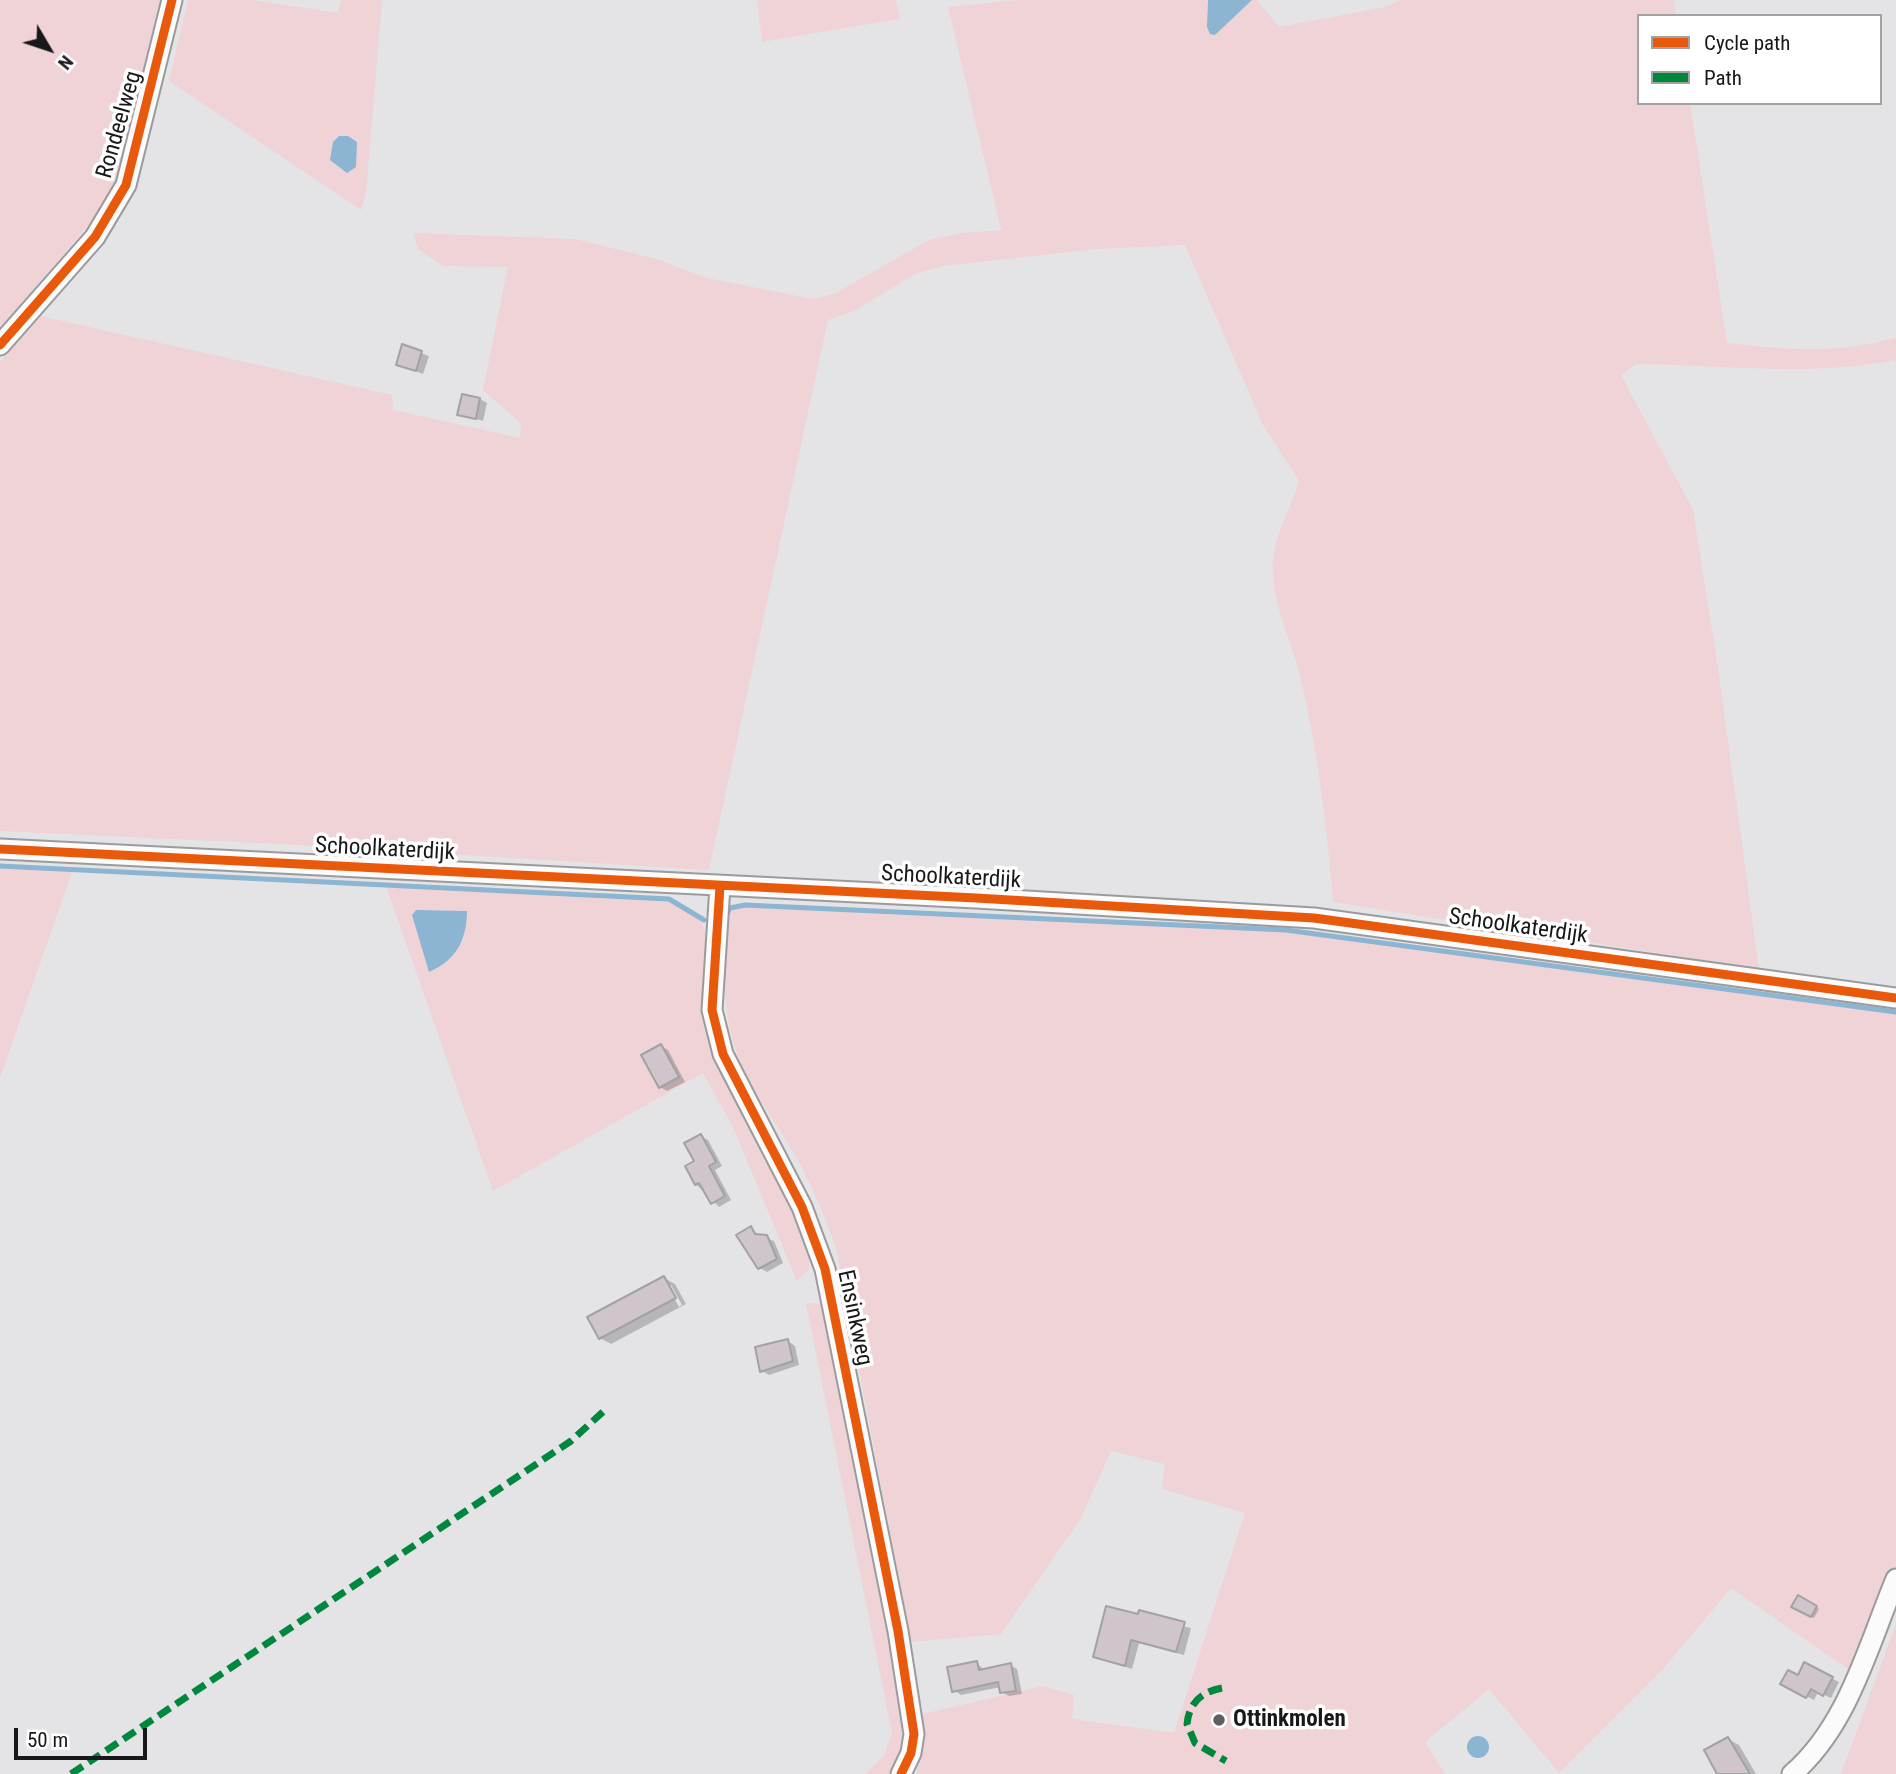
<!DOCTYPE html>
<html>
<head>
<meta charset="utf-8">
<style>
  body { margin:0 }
  #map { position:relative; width:1896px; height:1774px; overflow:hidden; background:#e4e3e6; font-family:"Roboto Condensed",sans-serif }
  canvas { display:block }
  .legend { position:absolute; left:1637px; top:14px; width:245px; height:91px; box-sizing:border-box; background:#fff; border:2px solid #a3a2a3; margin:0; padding:9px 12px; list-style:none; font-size:21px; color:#181719 }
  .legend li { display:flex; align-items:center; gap:14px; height:35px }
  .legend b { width:35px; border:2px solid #a3a2a3 }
  .north { position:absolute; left:14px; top:14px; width:70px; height:70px; -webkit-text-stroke:5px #fff; paint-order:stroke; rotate:129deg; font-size:19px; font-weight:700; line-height:28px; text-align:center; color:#181719 }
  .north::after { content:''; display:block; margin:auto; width:24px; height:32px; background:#181719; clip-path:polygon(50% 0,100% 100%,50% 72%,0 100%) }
  .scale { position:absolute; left:14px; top:1728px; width:133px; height:32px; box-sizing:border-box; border:4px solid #181719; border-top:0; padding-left:9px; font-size:21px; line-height:24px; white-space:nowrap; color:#181719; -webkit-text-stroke:5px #fff; paint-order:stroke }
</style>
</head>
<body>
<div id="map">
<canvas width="1896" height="1774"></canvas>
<ul class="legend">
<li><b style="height:9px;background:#e8590c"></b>Cycle path</li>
<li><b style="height:9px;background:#00873e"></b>Path</li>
</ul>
<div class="north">N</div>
<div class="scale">50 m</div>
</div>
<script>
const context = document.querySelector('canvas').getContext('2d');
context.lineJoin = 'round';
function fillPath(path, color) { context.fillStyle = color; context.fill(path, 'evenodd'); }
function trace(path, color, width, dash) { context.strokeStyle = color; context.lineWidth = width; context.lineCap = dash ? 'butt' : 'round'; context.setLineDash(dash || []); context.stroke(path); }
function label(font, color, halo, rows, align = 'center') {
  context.font = font + ' "Roboto Condensed",sans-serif'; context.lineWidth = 7; context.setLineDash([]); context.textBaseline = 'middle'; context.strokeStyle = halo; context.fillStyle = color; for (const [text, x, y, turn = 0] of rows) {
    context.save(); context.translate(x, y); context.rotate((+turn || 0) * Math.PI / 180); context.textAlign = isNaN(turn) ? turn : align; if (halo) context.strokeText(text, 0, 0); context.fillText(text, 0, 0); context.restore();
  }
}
const green = new Path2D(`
  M 0,0 L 167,0 L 114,195 L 0,328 Z
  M 188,0 L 253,0 L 338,13 L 341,0 L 382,0 L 366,193 L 361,210 L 169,81 Z
  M 757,0 L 896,0 L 900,19 L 762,42 Z
  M 1019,0 L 1208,0 L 1207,27 L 1215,35 L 1252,0 L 1257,0 L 1279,27 L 1386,7 L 1401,0 L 1674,0 L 1676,16 L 1639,16 L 1639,103 L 1690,103 L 1727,343 C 1792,350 1832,354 1896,338 L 1896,365 L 1895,360 C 1809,377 1723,365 1636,364 L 1621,375 L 1693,510 L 1718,668 L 1759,969 L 1333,902 C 1327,828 1318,752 1301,680 C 1293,643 1274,609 1273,572 C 1271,538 1291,512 1299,480 L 1263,425 L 1185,245 L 1097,249 L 943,266 L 915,274 L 854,311 L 828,320 L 709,870 L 279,844 L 0,831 L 0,362 L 40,316 L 392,395 L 393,410 L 520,438 L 521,423 L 483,390 L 508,267 L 443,266 L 418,249 L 413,233 L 575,239 L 656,259 L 707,278 L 812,299 L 834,294 L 929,240 L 962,233 L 1004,230 L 1001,229 L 948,7 Z
  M 0,866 L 73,869 L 0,1078 Z
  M 386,886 L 669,899 L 699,915 L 705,931 L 705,1028 L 713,1052 L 772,1163 L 811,1248 L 809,1269 L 797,1281 L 733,1127 L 703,1073 L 493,1191 ZM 416,910 L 467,911 C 467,939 456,962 430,972 L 412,915 Z
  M 745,905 L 1286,930 L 1896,1012 L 1896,1571 L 1855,1674 L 1731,1588 L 1664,1668 L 1559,1773 L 1489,1689 L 1425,1742 L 1445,1774 L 917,1774 L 923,1714 L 1043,1686 L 1074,1695 L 1072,1719 L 1174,1733 L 1245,1513 L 1162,1489 L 1165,1464 L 1111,1451 L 1081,1518 L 1001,1634 L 911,1642 L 836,1248 C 826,1219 814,1191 800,1164 C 781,1129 756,1098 740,1061 C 727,1029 724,995 723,961 C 723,943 721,924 730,908 Z
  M 806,1303 L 823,1304 L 828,1315 L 910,1741 L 897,1774 L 865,1774 L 884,1756 L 892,1733 Z
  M 1896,1624 L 1896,1774 L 1841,1774 Z`);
const water = new Path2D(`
  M 1208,0 L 1252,0 L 1215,35 L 1210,34 L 1207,27 Z
  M 339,136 L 348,136 L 357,142 L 356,167 L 347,173 L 330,160 L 333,142 Z
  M 416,910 L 467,911 C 467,939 456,961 429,972 L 412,915 Z
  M1467 1747a11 11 0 1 1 22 0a11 11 0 1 1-22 0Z`);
const shadow = new Path2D(`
  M 404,347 L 429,356 L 423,374 L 398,364 Z
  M 480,399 L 487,403 L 483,421 L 459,414 Z
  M 661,1046 L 668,1050 L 685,1082 L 667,1091 L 660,1087 Z
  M 701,1136 L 708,1140 L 722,1166 L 715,1170 L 731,1200 L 719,1207 L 696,1184 Z
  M 751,1228 L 760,1236 L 774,1241 L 783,1263 L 767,1272 L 760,1268 Z
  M 664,1278 L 675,1284 L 686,1304 L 611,1344 L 600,1338 ZM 667,1285 L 671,1285 L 682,1305 L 679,1307 Z
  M 788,1341 L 795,1346 L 799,1365 L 769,1375 L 762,1371 Z
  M 1799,1597 L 1819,1609 L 1814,1618 L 1794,1606 Z
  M 1107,1608 L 1191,1628 L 1184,1655 L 1139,1643 L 1132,1669 L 1095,1657 Z
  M 977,1663 L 985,1671 L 1010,1665 L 1017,1669 L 1022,1694 L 1009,1696 L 1002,1692 L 1001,1687 L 961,1695 L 954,1690 Z
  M 1805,1665 L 1839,1682 L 1831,1698 L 1818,1692 L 1814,1700 L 1783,1684 L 1798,1678 Z
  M 1728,1739 L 1739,1745 L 1756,1774 L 1719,1774 Z`);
const stream = new Path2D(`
  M 0,866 L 669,899 L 704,920
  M 726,916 L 730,908 L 745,905 L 1286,930 L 1896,1012`);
const building = new Path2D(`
  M 402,344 L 422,351 L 416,371 L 396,365 Z
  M 462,394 L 480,398 L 476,419 L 457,415 Z
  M 661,1044 L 679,1077 L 659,1088 L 641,1055 Z
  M 701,1134 L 716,1162 L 709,1166 L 725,1196 L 711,1204 L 699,1183 L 695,1185 L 685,1166 L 694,1161 L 684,1143 Z
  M 751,1226 L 755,1234 L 767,1235 L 777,1259 L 758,1269 L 736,1235 Z
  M 664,1276 L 676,1298 L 599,1339 L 587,1317 Z
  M 788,1339 L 793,1361 L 760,1372 L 755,1347 Z
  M 1798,1595 L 1817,1606 L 1811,1617 L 1791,1607 Z
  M 1106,1606 L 1138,1614 L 1139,1610 L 1185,1622 L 1176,1652 L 1131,1640 L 1125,1666 L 1093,1657 Z
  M 977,1661 L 979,1670 L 1011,1663 L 1016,1691 L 1000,1693 L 998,1682 L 952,1692 L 947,1667 Z
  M 1804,1662 L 1833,1677 L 1823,1696 L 1811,1689 L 1806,1698 L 1780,1684 L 1788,1670 L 1798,1675 Z
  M 1728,1737 L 1750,1774 L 1717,1774 L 1704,1750 Z`);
const minor = new Path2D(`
  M 0,345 L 95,237 L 126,185 L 172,0
  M 0,849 L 976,898 L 1314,918 L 1896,998
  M 720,886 L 712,1010 L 723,1054 L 802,1207 L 825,1269 L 898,1631 L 914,1734 L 911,1753 L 901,1774
  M 1792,1774 C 1848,1726 1868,1646 1896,1579`);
const quiet = new Path2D(`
  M 1222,1688 C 1201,1692 1189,1703 1187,1724 L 1195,1743 L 1226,1761
  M 71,1774 L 571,1441 L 605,1410`);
const cycleway = new Path2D(`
  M 0,345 L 95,237 L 126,185 L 172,0
  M 0,849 L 976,898 L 1314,918 L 1896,998
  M 720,886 L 712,1010 L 723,1054 L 802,1207 L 825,1269 L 898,1631 L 914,1734 L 911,1753 L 901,1774`);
const markers = [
  [1219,1720,7,"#5f5e61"]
];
const streetNames = [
  ["Rondeelweg",120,125,-74],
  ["Schoolkaterdijk",385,850,3],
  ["Schoolkaterdijk",951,878,3],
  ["Schoolkaterdijk",1518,927,8],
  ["Ensinkweg",854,1318,78]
];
const poiNames = [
  ["Ottinkmolen",1233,1720]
];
fillPath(green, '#efd3d7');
fillPath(water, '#8bb5d1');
fillPath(shadow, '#0003');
trace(stream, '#8bb5d1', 5);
fillPath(building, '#d0c4cd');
trace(building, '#a3a2a3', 2);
trace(minor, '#9b9b9d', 23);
trace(minor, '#fbfbfb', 19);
trace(quiet, '#00873e', 7, [14, 7]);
trace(cycleway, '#e8590c', 9);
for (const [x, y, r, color] of markers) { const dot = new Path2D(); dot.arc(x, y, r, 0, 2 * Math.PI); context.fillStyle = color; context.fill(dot); trace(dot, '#fff', 2.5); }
label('23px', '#181719', '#fff', streetNames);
label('bold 23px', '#181719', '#fff', poiNames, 'left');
</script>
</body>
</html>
